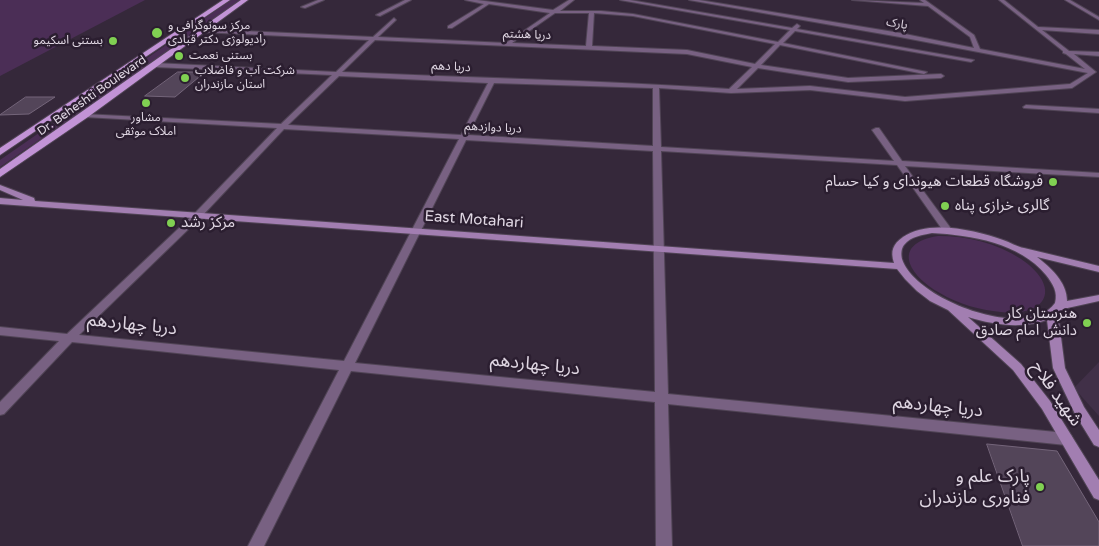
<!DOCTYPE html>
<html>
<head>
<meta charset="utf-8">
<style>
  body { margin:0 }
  canvas { display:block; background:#35283a }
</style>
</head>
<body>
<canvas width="1099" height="546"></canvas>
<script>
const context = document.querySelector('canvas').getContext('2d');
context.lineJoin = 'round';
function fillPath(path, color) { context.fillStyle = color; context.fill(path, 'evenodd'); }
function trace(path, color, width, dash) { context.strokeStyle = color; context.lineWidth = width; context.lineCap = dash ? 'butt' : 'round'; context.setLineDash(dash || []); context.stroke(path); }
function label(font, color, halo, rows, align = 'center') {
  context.font = font + ' "Varela Round","Noto Sans Arabic",sans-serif'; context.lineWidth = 5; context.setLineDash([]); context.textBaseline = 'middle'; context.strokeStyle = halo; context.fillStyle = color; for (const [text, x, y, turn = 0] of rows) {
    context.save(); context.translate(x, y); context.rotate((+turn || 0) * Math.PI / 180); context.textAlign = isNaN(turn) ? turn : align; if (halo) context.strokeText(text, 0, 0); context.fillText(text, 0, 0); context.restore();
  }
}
const built = new Path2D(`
  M 1099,362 L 1099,416 L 1074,388 Z`);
const green = new Path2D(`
  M 0,0 L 145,0 L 0,76 Z
  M 231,0 L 242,0 L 0,167 L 0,160 Z
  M 938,236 C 967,236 997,243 1021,259 C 1062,287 1048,317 1001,312 C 980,310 958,304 940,293 C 909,276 890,244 938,236 Z`);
const building = new Path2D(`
  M 178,72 L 205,72 L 175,97 L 145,96 Z
  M 26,97 L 55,97 L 29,114 L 0,115 Z
  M 987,444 L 1057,451 L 1099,522 L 1099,546 L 1023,546 Z`);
const street = new Path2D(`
  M 318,0 L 324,0 L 305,8 L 301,7 Z
  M 405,0 L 411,0 L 380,16 L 376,15 Z
  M 465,0 L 477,0 L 553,10 L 569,0 L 574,0 L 560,11 L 601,11 L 633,14 L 778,42 L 790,30 L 620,0 L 630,0 L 792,28 L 797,24 L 800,26 L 797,29 L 974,60 L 971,62 L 795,31 L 783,43 L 927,72 L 924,74 L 780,45 L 761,65 L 848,78 L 941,74 L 944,76 L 941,78 L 848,82 L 758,68 L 737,89 L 810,86 L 905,97 L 1070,84 L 1088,73 L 900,37 L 689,0 L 699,0 L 900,33 L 974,48 L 970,37 L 928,6 L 852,0 L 924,3 L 920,0 L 925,0 L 974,35 L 980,49 L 1085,69 L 1066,54 L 1063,53 L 1063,51 L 999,0 L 1004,0 L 1038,27 L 1099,30 L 1099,34 L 1042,30 L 1069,51 L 1099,52 L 1099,56 L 1074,54 L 1096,72 L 1072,88 L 905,101 L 810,90 L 731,93 L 659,88 L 661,147 L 894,161 L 872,130 L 876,128 L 879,128 L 902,161 L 1099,173 L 1099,177 L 905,166 L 952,230 L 947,233 L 944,232 L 897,165 L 661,151 L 668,394 L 1066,433 L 1071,435 L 1073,439 L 1071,443 L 1066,445 L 668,404 L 672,546 L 656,546 L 655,402 L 351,371 L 264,546 L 248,546 L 339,370 L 72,342 L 4,414 L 0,415 L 0,402 L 59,341 L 0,335 L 0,327 L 67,334 L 196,212 L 277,128 L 85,117 L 82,115 L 83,114 L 281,124 L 332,75 L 155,67 L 152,65 L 155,63 L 336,72 L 369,40 L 200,32 L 202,29 L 373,37 L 394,18 L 396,20 L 378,37 L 506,43 L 550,13 L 489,4 L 452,28 L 448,28 L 448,26 L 484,4 ZM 555,13 L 589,13 L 586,46 L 512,43 ZM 594,13 L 633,16 L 775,44 L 755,64 L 687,50 L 592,46 ZM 375,40 L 687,54 L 752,67 L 729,89 C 601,80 471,78 342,72 ZM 339,76 L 488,83 L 461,135 L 288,125 ZM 494,83 L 653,88 L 653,146 L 468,135 ZM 284,129 L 459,139 L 344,361 L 79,335 L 202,216 ZM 466,140 L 653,151 L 655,392 L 355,363 Z
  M 1065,0 L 1070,0 L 1099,17 L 1099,20 Z
  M 1026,105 L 1099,109 L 1099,113 L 1024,108 L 1023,107 Z`);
const secondary = new Path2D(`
  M 0,185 L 34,198 L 35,201 L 894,263 C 890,251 893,244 903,237 C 928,219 976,230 1003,240 C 1010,242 1017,247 1024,248 C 1049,254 1074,260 1099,266 L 1099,272 L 1037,257 C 1051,268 1067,282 1067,301 L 1099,295 L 1099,301 L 1063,309 L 1058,314 L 1065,368 L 1084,407 L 1099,430 L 1099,447 L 1094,445 L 1075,414 L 1053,368 L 1047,320 C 1021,329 994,325 968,317 L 1021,364 L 1050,401 L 1099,480 L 1099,500 L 1094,498 L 1042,409 L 1013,370 L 948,310 L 930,301 L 917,291 L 905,279 L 897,269 L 0,204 L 0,198 L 23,200 L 0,190 ZM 932,233 C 971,235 1020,243 1046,275 C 1053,284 1058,292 1055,303 C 1028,342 915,300 902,259 C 901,254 901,249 904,245 C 911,236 923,235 932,233 Z`);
const primary = new Path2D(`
  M 223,0 L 230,0 L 0,155 L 0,148 Z
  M 241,0 L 248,0 L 88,117 L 0,177 L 0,169 Z`);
const markers = [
  [157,33,6,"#80d052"],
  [113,41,5,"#80d052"],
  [179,56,5,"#80d052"],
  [185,78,5,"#80d052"],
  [146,103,5,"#80d052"],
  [1053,182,5,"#80d052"],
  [945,206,5,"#80d052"],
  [171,223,5,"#80d052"],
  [1087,323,5,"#80d052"],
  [1040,487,5,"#80d052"]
];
const farStreetnames = [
  ["پارک",897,24,10],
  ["دریا هشتم",527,35,2],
  ["دریا دهم",451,67,3],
  ["Dr. Beheshti Boulevard",92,96,-35],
  ["دریا دوازدهم",493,128,3]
];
const farPoinames = [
  ["مركز سونوگرافی و",168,26],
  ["راديولوژی دكتر قبادی",168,40],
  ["بستنی اسکیمو",103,41,"right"],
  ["بستنی نعمت",189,56],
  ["شرکت آب و فاضلاب",195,71],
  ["استان مازندران",195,85],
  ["مشاور",146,118,"center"],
  ["املاک موثقی",146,132,"center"]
];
const poiNames = [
  ["فروشگاه قطعات هیوندای و کیا حسام",1043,182],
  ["گالری خرازی پناه",955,206,"left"],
  ["مرکز رشد",181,223,"left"],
  ["هنرستان کار",1077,314],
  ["دانش امام صادق",1077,331]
];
const streetNames = [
  ["East Motahari",474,220,4]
];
const nearStreetnames = [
  ["دریا چهاردهم",132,325,6],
  ["دریا چهاردهم",535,365,6],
  ["شهید فلاح",1056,394,55],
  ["دریا چهاردهم",938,407,6]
];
const nearPoinames = [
  ["پارک علم و",1030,477],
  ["فناوری مازندران",1030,498]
];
fillPath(built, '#413048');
fillPath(green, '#4b2e56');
fillPath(building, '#534559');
trace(building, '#74657a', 1);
trace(street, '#504455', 2);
trace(secondary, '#504455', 2);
trace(primary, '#504455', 2);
fillPath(street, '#786182');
fillPath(secondary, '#a27eb1');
fillPath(primary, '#c293d6');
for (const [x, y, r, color] of markers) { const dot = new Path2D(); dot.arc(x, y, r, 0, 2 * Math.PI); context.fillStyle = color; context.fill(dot); trace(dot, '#2b1e30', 2); }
label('12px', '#e0d7e3', '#2b1e30', farStreetnames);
label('12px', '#e0d7e3', '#2b1e30', farPoinames, 'left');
label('15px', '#e0d7e3', '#2b1e30', poiNames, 'right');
label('15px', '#e0d7e3', '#2b1e30', streetNames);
label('18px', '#e0d7e3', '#2b1e30', nearStreetnames);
label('18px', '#e0d7e3', '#2b1e30', nearPoinames, 'right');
</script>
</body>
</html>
